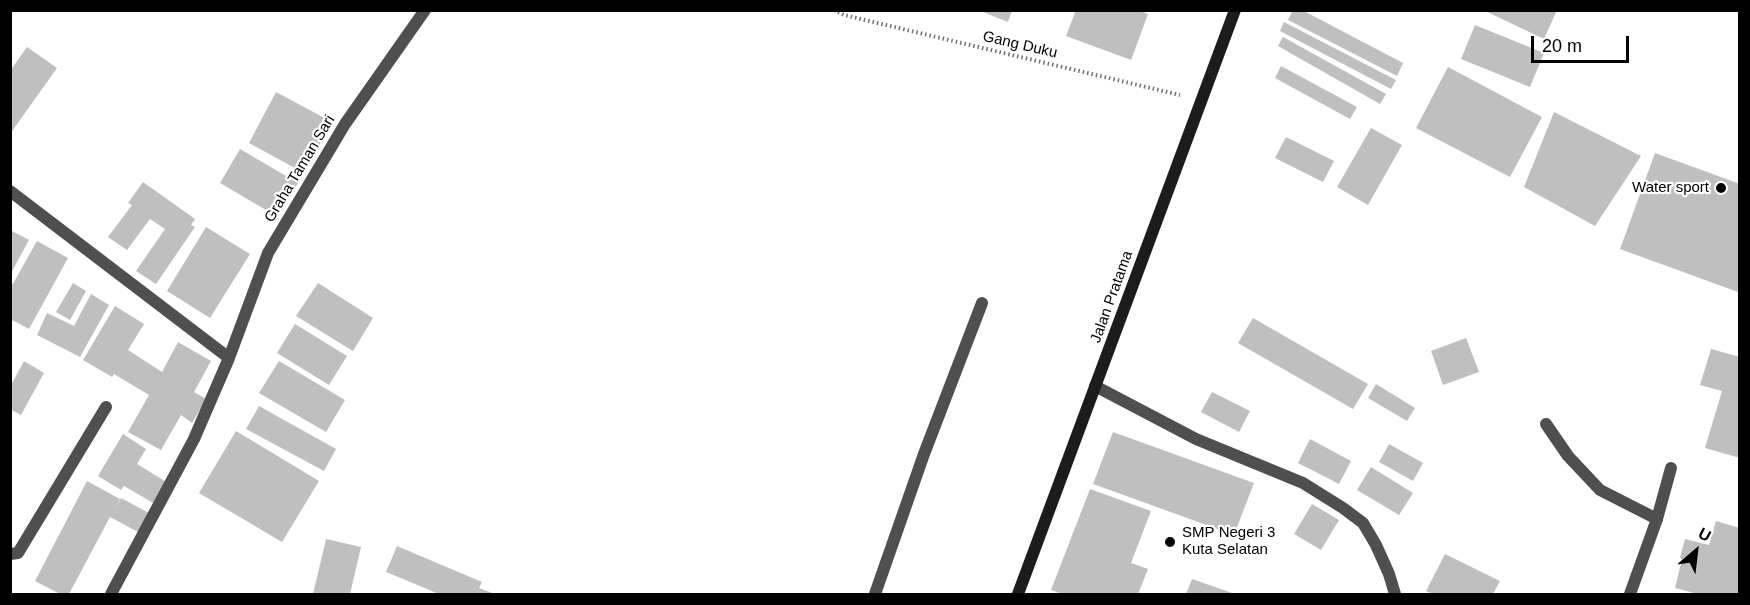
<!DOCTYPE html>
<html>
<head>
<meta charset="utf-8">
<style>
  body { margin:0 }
  #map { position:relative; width:1750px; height:605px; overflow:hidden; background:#fff; font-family:Arial,sans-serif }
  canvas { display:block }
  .frame { position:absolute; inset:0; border:12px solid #000; pointer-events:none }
  .north { position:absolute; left:1666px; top:521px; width:60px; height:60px; -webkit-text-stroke:4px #fff; paint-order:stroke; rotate:28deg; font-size:16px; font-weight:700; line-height:24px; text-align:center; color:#000 }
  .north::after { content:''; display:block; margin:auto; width:21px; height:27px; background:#000; clip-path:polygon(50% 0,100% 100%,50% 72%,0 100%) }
  .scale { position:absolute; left:1531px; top:36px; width:98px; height:27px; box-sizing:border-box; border:3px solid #000; border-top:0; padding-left:8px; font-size:18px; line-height:21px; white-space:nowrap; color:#000; -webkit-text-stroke:4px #fff; paint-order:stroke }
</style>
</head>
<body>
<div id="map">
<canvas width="1750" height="605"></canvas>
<div class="frame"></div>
<div class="north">U</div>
<div class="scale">20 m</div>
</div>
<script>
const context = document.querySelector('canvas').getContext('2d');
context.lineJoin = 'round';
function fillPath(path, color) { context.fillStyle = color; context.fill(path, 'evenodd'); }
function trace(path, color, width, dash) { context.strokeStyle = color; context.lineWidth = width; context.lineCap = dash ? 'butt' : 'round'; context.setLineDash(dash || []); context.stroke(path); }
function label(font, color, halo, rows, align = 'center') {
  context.font = font + ' Arial,sans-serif'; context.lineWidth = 4.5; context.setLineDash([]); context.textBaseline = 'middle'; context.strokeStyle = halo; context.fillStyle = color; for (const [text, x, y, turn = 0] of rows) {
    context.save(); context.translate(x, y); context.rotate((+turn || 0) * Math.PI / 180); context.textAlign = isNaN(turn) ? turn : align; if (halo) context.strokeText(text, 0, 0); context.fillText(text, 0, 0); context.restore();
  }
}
const building = new Path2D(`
  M 978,10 L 1012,10 L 1008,22 Z
  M 1076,10 L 1137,10 L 1148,14 L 1131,60 L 1066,36 Z
  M 1293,10 L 1302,10 L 1403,63 L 1397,76 L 1288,20 Z
  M 1483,10 L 1557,10 L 1544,39 Z
  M 1284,22 L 1396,80 L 1391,89 L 1280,31 Z
  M 1475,25 L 1544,53 L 1530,87 L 1461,59 Z
  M 1283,37 L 1386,94 L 1380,104 L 1278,46 Z
  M 27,47 L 57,68 L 10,134 L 10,71 Z
  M 1281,66 L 1357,107 L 1350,119 L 1275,78 Z
  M 1448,67 L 1542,117 L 1510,177 L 1416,128 Z
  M 276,92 L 332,122 L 304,173 L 249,143 Z
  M 1554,112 L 1641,156 L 1595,226 L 1524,187 Z
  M 1371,128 L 1402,145 L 1368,205 L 1337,187 Z
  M 1286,137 L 1334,161 L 1323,182 L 1275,158 Z
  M 240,149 L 298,183 L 278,217 L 220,183 Z
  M 1655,153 L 1740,184 L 1738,292 L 1620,249 Z
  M 143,182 L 195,219 L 191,225 L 195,227 L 156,284 L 136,271 L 165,229 L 150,219 L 127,250 L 108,237 L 132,205 L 128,203 Z
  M 206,227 L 250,254 L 210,318 L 167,291 Z
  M 10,230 L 29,240 L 10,275 Z
  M 37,241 L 68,258 L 29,329 L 10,319 L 10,289 Z
  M 73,283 L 86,291 L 70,320 L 56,312 Z
  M 318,283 L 373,318 L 353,351 L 296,316 Z
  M 91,294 L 109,305 L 80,357 L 37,335 L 47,313 L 74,326 Z
  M 115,306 L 144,324 L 128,350 L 162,372 L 178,342 L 211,361 L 194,392 L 206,399 L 192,423 L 181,415 L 161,450 L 128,432 L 149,395 L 114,374 L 112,377 L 83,360 Z
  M 1253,318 L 1368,384 L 1353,409 L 1238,343 Z
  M 295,324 L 347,356 L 329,385 L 277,353 Z
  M 1466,338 L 1479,372 L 1443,385 L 1431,351 Z
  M 1711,349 L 1740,357 L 1740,458 L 1705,448 L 1722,391 L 1700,385 Z
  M 24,361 L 44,373 L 21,415 L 10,409 L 10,387 Z
  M 279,361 L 345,400 L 326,432 L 259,393 Z
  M 1376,384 L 1415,408 L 1407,421 L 1368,398 Z
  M 1212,392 L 1250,411 L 1239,432 L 1201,412 Z
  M 259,406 L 336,449 L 324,471 L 246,429 Z
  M 236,431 L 319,481 L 282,542 L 199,493 Z
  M 1113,432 L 1254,483 L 1234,535 L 1093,484 Z
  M 123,434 L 146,449 L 137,464 L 168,483 L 155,504 L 124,486 L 121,490 L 98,476 Z
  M 1310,439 L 1351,461 L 1339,484 L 1298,463 Z
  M 1389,444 L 1423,463 L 1413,481 L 1379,462 Z
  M 1371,467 L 1413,493 L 1399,515 L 1357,490 Z
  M 87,481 L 120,499 L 115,510 L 121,498 L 149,513 L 138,532 L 110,517 L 69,594 L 60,594 L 35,581 Z
  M 1090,489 L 1151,511 L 1131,563 L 1148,569 L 1138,594 L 1062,594 L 1051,590 Z
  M 1312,504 L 1339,520 L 1321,550 L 1294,534 Z
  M 1716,521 L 1740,528 L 1740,594 L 1698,594 L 1675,588 L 1682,559 L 1680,558 L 1685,539 L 1709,545 Z
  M 326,539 L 361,547 L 350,594 L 313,594 Z
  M 397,546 L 482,582 L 479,588 L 495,594 L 439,594 L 386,572 Z
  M 1445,554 L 1500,581 L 1493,594 L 1433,594 L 1426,591 Z
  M 1192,579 L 1235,594 L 1186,594 Z`);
const path = new Path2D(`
  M 834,10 L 844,15 L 1180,95`);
const lane = new Path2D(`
  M 1546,424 L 1568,456 L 1600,490 L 1657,519
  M 875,594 L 924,454 L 982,303`);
const street = new Path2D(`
  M 10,191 L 229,358
  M 1095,386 L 1196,439 L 1303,483 L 1343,508 L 1363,523 L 1376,545 L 1389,574 L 1395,594
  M 10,554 L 18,553 L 106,407
  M 111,594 L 194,439 L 229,358 L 268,253 L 345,124 L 425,10
  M 1630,594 L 1657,519 L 1671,468`);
const secondary = new Path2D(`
  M 1018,594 L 1235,10`);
const markers = [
  [1721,188,6,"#000"],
  [1170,542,6,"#000"]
];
const streetNames = [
  ["Gang Duku",1020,45,13],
  ["Graha Taman Sari",300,169,-59],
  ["Jalan Pratama",1112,297,-70]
];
const poiNames = [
  ["Water sport",1709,188],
  ["SMP Negeri 3",1182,533,"left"],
  ["Kuta Selatan",1182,550,"left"]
];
fillPath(building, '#bfbfbf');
trace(path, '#717171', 4, [1.5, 3]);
trace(lane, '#4f4f4f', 12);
trace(street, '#4f4f4f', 12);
trace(secondary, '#1c1c1c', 12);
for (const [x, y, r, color] of markers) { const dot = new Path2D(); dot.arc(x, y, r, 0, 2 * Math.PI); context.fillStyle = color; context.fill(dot); trace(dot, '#fff', 2); }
label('15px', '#000', '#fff', streetNames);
label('15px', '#000', '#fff', poiNames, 'right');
</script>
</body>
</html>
